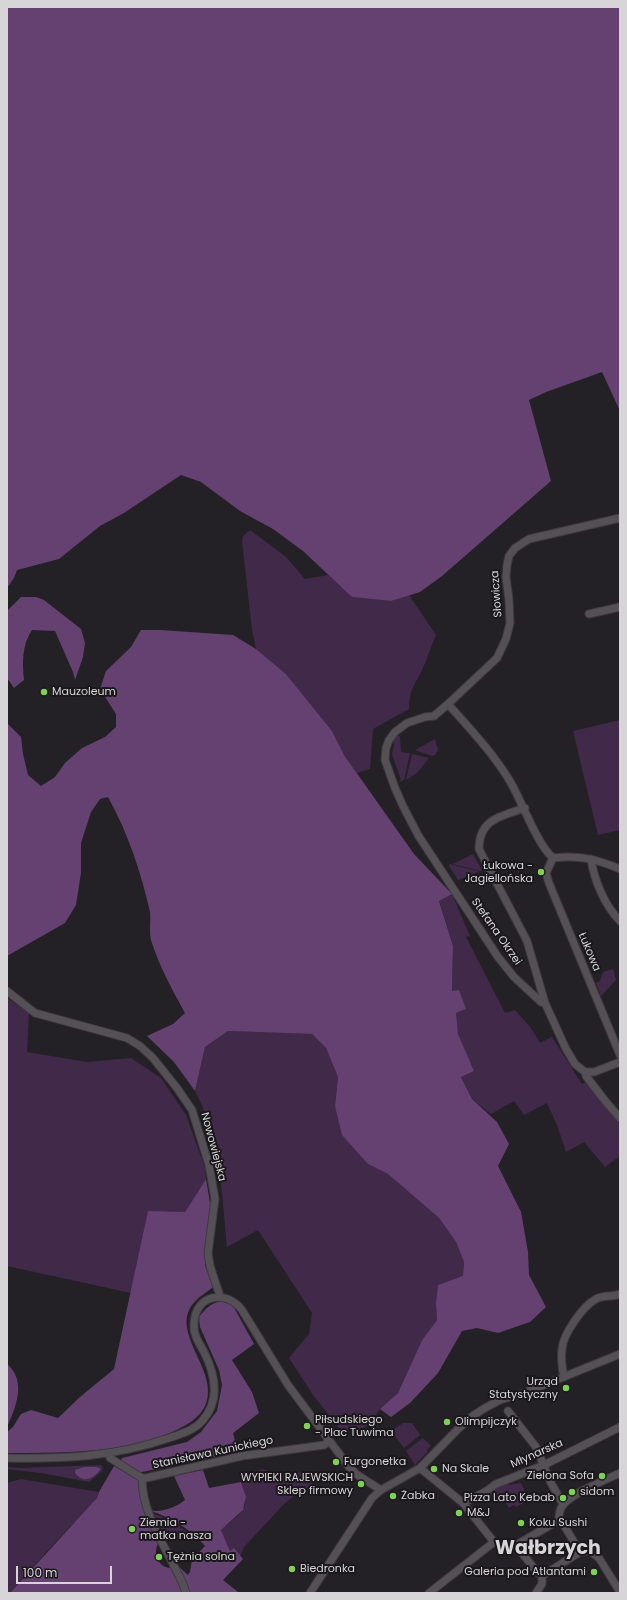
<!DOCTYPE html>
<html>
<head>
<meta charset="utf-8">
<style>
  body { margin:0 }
  #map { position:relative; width:627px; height:1600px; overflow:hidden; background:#242126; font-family:Poppins,sans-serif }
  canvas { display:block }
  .frame { position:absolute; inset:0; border:8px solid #d7d5d8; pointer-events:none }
  .scale { position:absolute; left:16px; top:1566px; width:96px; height:18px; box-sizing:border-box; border:2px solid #d7d5d8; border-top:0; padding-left:5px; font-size:12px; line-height:14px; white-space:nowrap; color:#d7d5d8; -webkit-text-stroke:3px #1b181c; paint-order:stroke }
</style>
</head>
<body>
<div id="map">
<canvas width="627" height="1600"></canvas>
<div class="frame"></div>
<div class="scale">100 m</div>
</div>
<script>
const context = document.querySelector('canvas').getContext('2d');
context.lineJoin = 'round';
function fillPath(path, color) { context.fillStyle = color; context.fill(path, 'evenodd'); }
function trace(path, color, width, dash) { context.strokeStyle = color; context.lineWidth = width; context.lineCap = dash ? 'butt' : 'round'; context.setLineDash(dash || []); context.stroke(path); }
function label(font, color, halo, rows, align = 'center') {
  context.font = font + ' Poppins,sans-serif'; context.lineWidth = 4; context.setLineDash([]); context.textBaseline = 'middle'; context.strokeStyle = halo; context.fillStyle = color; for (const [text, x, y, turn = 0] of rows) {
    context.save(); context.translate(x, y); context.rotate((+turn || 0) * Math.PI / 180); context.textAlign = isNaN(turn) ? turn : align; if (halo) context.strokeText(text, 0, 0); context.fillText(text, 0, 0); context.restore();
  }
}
const green = new Path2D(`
  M 250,530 L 286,557 L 305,579 L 329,575 L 353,597 L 391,601 L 409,595 L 436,635 C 431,646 428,657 423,668 C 415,685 409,689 409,709 L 373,729 L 370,769 L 357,773 L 344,755 L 332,731 L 286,674 L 256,649 L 252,630 L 242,541 L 243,536 Z
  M 620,720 L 620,830 L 598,835 L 573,731 Z
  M 396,734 L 400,737 L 401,752 L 410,753 L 404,780 L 398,783 L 401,780 L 392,754 L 394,745 L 392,740 Z
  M 435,739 L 438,750 L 435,755 L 432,756 L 415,750 Z
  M 412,754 L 429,758 L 417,773 L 406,780 Z
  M 473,854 L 482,870 L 480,871 L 445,862 L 453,864 Z
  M 449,864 L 478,871 L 478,872 L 458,880 L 449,866 Z
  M 452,894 L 470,936 L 466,937 L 505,1013 L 515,1010 L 531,1028 L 540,1043 L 552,1037 L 582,1084 L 587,1081 L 620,1124 L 620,1156 L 605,1167 L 584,1142 L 566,1152 L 557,1125 L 547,1103 L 524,1115 L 514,1101 L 491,1114 L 472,1099 L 461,1076 L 474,1071 C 465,1053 455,1034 456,1013 L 466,1009 L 452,992 L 453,946 L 439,900 Z
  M 613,969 L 616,980 L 601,996 L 596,983 L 600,981 L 603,972 Z
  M 7,998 L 29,1013 L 27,1052 L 87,1062 L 131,1058 L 161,1078 L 186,1115 L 205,1168 L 206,1179 L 185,1212 L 148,1212 L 131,1293 L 7,1266 Z
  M 228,1031 L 312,1034 L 326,1048 L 338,1077 L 335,1106 L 368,1164 L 388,1174 L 439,1218 L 456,1242 L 464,1262 L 463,1276 L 436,1304 L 437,1320 L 422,1340 L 398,1393 L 380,1409 L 369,1424 L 356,1434 L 349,1430 L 340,1429 L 313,1395 L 289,1358 L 309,1334 L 312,1313 L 258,1230 L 227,1247 C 222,1195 220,1137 195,1091 L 205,1047 Z
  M 403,1423 L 412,1423 L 420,1435 L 404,1448 L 391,1431 Z
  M 423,1438 L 431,1446 L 427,1450 L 428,1451 L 415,1465 L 406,1451 Z
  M 101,1465 L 103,1468 L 101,1472 L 89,1482 L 41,1473 L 7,1469 L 7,1467 L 20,1468 Z
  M 262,1469 L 278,1474 L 304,1472 L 315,1476 L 310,1492 L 295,1495 L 284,1504 L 244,1547 L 240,1556 L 234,1549 L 230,1551 L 221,1530 C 243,1511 251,1511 241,1481 L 251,1473 Z
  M 21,1479 L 99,1492 C 95,1507 80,1516 70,1527 C 49,1548 30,1571 10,1593 L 7,1593 L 7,1483 Z
  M 508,1483 L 509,1485 L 521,1483 L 529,1500 L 516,1507 L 514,1505 L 509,1508 L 502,1496 L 493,1501 L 489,1494 L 496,1488 Z
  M 154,1514 C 168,1518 180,1526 191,1535 L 191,1537 L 187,1539 L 173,1541 L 163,1534 Z`);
const forest = new Path2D(`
  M 7,7 L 620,7 L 620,411 L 602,372 L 546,392 L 529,400 L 551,481 L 442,576 L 420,592 L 391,601 L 352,597 L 303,551 L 273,529 L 240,511 L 201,482 L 181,475 L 124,513 L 100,526 L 59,559 L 17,570 L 14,578 L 7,588 Z
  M 21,597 L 36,597 L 44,600 L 81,629 L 85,643 L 83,657 L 75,680 L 73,672 L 55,631 L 32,630 C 22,645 22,662 24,680 L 14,688 L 7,678 L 7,611 Z
  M 141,630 L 160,630 L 233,635 L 256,649 L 286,674 L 332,731 L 344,755 L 414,854 L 452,894 L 439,901 L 453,946 L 452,991 L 459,990 L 466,1009 L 456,1013 L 458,1034 L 474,1071 L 461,1077 L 472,1099 L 497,1122 L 509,1144 L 498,1166 L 521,1212 L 528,1252 L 529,1275 L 546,1307 L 530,1322 L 498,1333 L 477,1328 L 462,1331 L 438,1373 L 410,1403 L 391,1417 L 380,1409 L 398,1393 L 422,1340 L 437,1320 L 436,1304 L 438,1285 L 463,1276 L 464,1262 L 456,1242 L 439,1218 L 388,1174 L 368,1164 L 342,1135 L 335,1106 L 338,1077 L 326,1048 L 312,1034 L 228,1031 L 205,1047 L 195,1091 L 174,1062 L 147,1036 L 173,1024 L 185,1013 C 172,989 159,966 151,940 C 149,931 151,921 150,912 C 141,872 128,833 108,797 L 100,799 L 91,812 L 81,843 L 81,873 L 76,905 L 65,923 L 7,956 L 7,723 L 21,737 L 23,754 L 28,775 L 41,786 L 55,777 L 65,763 L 82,748 L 105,737 L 116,727 L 116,714 L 100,689 L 106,671 L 131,647 Z
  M 206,1179 L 210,1203 L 205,1266 L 212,1281 L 213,1287 C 206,1293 198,1297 192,1305 C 173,1331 210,1364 208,1393 C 207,1418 182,1428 162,1436 C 156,1438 149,1442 143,1443 C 98,1453 52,1453 7,1453 L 7,1432 L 13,1427 L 21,1414 L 31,1410 L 58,1418 L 80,1397 L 114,1369 L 148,1211 L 185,1212 Z
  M 222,1301 L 232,1304 L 254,1344 L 232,1360 L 252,1392 L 259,1413 L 233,1433 L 238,1452 L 137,1473 L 121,1461 L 122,1458 L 187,1442 L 201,1432 L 217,1411 L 222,1385 L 219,1370 L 200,1327 L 199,1317 C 206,1308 211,1303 222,1301 Z
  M 7,1364 C 27,1381 16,1407 7,1427 Z
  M 114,1466 L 143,1483 L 149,1510 C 161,1513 175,1508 185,1500 L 174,1476 L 203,1470 L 209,1488 L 241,1482 L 246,1497 L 243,1510 L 221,1530 L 230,1551 L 234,1548 L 243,1559 L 223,1580 L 238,1592 L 238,1593 L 10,1593 L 97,1498 L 99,1492 ZM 151,1511 C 172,1518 190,1529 205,1546 L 192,1560 L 190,1572 L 188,1575 L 178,1566 C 163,1574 149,1556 160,1540 Z
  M 84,1467 L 96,1467 L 100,1468 L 100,1470 C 93,1479 83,1484 75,1473 L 75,1470 Z`);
const minor = new Path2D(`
  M 589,614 L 620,607
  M 448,704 C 471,730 494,754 511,783 C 523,804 537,844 553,858
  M 525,808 C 501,816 479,819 479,849 L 527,941 L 545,1003 L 566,1049 L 575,1064 L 585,1072 L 594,1072 L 620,1062
  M 553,858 L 546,873 L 549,883 L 620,1055
  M 553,858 C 579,855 596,859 620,869
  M 591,859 C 594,880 605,906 620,921
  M 7,991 L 35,1013 L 127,1038 L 140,1046 L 153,1058 L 177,1088 L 192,1110 L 209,1165 L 215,1199 L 208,1253 L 210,1266 L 220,1296
  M 545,1003 L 541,1002 L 514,977 L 498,957 L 418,835 L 403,806 L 395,788 L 385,760 L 386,748 L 389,740 L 395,732 L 407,723 L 425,717 L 434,716 L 448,704 L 497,658 L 506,639 L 510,623 L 509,600 L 506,577 L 507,565 L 509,556 L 515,548 L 529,539 L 620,518
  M 585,1072 L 586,1076 L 606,1102 L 620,1118
  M 564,1377 C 562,1368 561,1357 562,1349 C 563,1334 583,1306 596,1299 C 602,1295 613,1297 620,1294
  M 508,1411 L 536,1447 L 551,1483 L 563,1504
  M 109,1454 L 110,1458 L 142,1478 L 146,1478 L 242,1456 L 324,1445 L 329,1441
  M 7,1458 C 64,1459 114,1457 169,1438 C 181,1434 195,1430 203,1420 C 221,1399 215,1374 204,1352 C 199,1343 193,1334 194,1324 C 195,1294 226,1289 242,1310 L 288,1385 L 349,1467 L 356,1474 L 381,1490
  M 420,1468 L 463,1503 L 494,1542 L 505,1546 L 517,1547
  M 142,1478 C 142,1508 158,1535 172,1562 C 177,1572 183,1582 186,1593
  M 463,1503 L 485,1492 L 496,1484 L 544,1465 L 620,1427
  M 559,1520 C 559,1515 559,1509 563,1505 C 572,1493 605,1480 620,1473
  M 559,1520 L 562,1522 L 580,1552
  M 517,1547 L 518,1544 L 559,1520
  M 517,1547 L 538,1573 L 542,1576
  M 542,1576 L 580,1552 L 590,1551 L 599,1558 L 620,1592
  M 310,1593 L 372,1498 L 381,1490 L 420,1468 L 459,1428 L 474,1415 L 485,1408 L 500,1400 L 524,1393 L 620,1354
  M 429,1593 L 494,1542
  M 536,1593 L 542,1584 L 542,1576`);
const markers = [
  [44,692,4,"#7ed153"],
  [541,872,4,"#7ed153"],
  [566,1388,4,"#7ed153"],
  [447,1422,4,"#7ed153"],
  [307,1426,4,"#7ed153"],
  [336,1462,4,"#7ed153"],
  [434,1469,4,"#7ed153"],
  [602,1476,4,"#7ed153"],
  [361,1484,4,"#7ed153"],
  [572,1492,4,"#7ed153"],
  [393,1496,4,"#7ed153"],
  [563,1498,4,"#7ed153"],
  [459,1513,4,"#7ed153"],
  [521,1523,4,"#7ed153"],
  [132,1529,4,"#7ed153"],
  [159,1557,4,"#7ed153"],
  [292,1569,4,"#7ed153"],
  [594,1572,4,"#7ed153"]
];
const streetNames = [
  ["Słowicza",497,594,-94],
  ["Stefana Okrzei",496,932,55],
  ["Łukowa",589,952,67],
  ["Nowowiejska",213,1147,75],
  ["Stanisława Kunickiego",213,1453,-12],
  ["Młynarska",537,1454,-24]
];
const poiNames = [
  ["Mauzoleum",52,692],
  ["Łukowa -",533,866,"right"],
  ["Jagiellońska",533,879,"right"],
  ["Urząd",558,1382,"right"],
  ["Statystyczny",558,1395,"right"],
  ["Piłsudskiego",315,1420],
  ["- Plac Tuwima",315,1433],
  ["Olimpijczyk",455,1422],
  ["Furgonetka",344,1462],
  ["Na Skale",442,1469],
  ["Zielona Sofa",594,1476,"right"],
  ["WYPIEKI RAJEWSKICH",353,1478,"right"],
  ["Sklep firmowy",353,1491,"right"],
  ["sidom",580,1492],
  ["Żabka",401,1496],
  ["Pizza Lato Kebab",555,1498,"right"],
  ["M&J",467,1513],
  ["Ziemia -",140,1523],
  ["matka nasza",140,1536],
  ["Koku Sushi",529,1523],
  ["Tężnia solna",167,1557],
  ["Biedronka",300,1569],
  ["Galeria pod Atlantami",586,1572,"right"]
];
const townNames = [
  ["Wałbrzych",548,1549]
];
fillPath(green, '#41294a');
fillPath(forest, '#644171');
trace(minor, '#3e3b3f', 9);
trace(minor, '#545056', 7);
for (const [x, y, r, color] of markers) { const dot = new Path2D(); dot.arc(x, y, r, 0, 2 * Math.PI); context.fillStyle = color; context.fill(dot); trace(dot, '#1b181c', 1.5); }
label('11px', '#d7d5d8', '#1b181c', streetNames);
label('11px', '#d7d5d8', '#1b181c', poiNames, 'left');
label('bold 19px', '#d7d5d8', '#1b181c', townNames);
</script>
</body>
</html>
